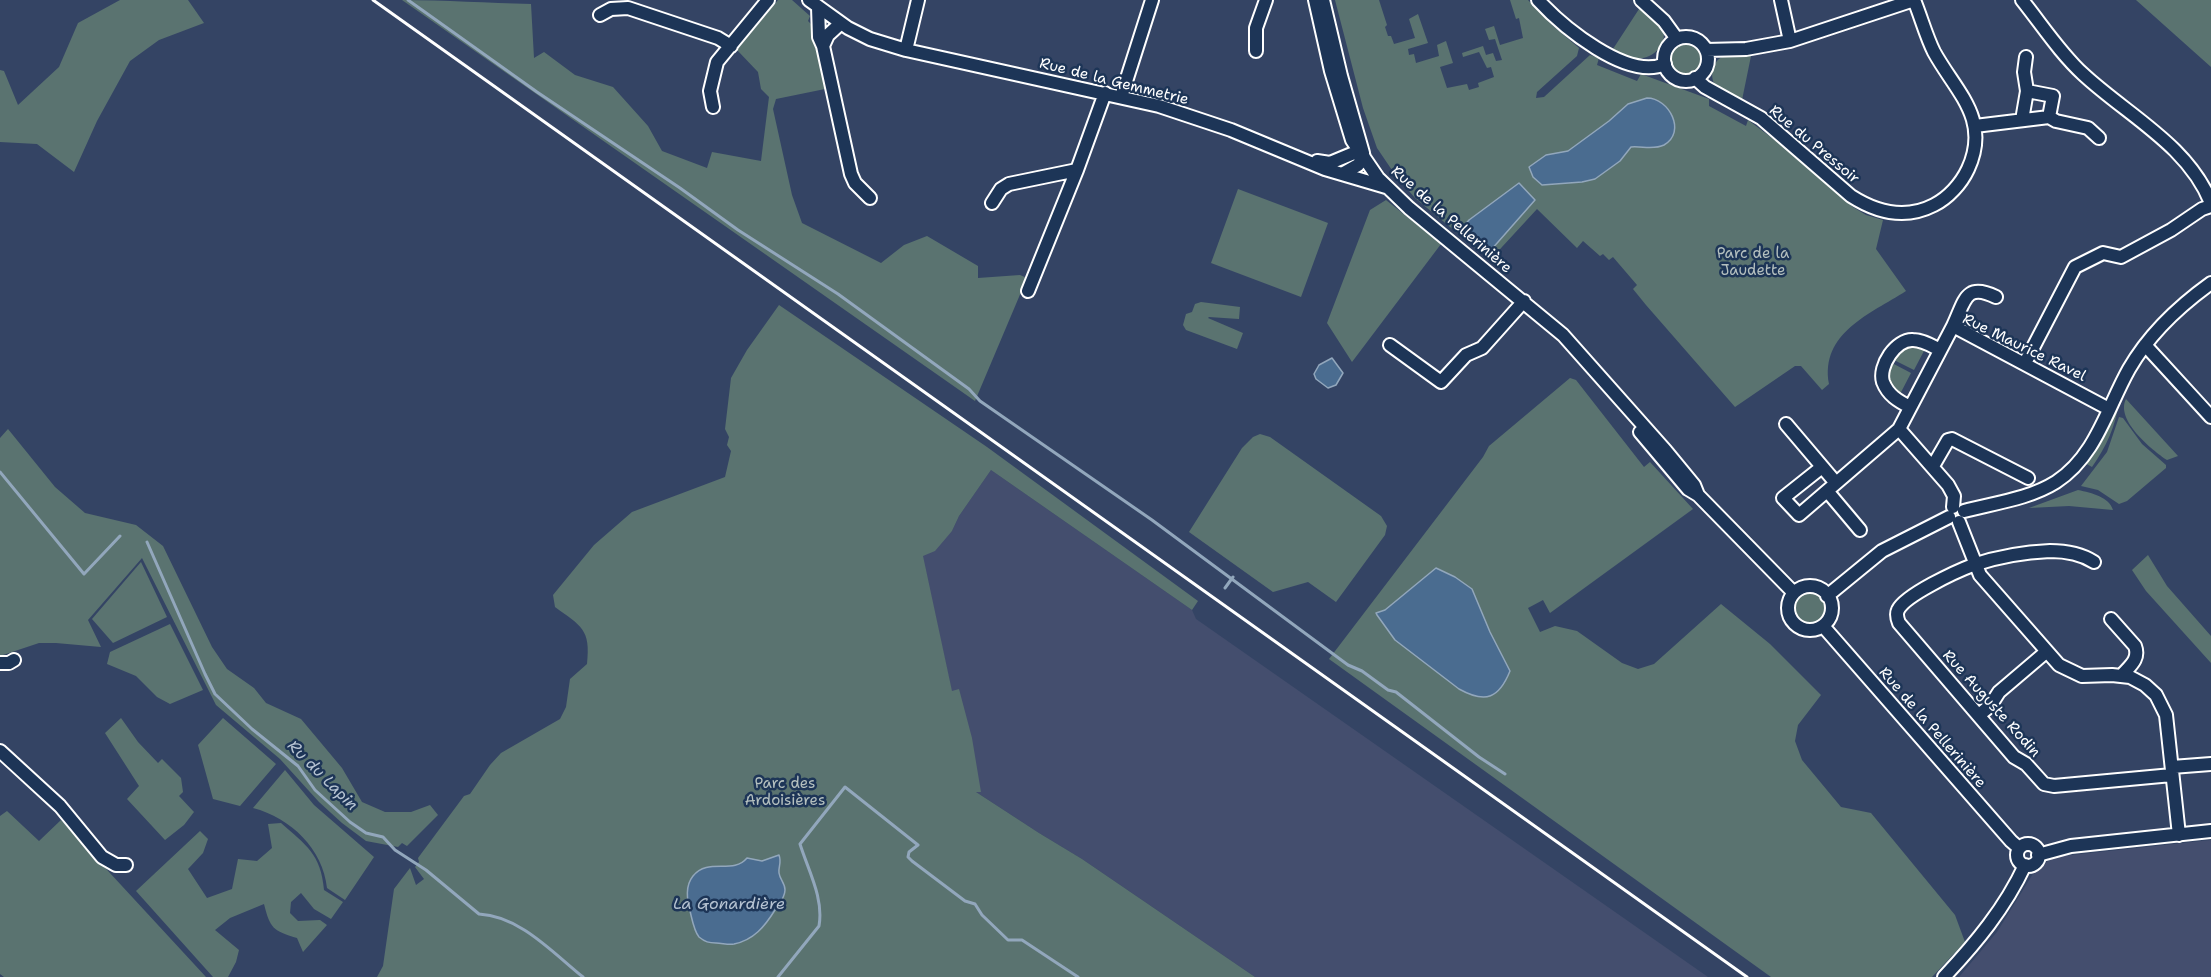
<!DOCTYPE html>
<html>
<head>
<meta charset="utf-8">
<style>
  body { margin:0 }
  canvas { display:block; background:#344464 }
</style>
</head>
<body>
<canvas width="2211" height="977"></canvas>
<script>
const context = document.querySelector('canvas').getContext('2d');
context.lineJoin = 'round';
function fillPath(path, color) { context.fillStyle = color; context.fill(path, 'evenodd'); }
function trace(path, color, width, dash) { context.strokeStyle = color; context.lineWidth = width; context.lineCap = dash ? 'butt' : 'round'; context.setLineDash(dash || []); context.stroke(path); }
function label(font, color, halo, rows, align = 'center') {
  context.font = font + ' "Shantell Sans",sans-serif'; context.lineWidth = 5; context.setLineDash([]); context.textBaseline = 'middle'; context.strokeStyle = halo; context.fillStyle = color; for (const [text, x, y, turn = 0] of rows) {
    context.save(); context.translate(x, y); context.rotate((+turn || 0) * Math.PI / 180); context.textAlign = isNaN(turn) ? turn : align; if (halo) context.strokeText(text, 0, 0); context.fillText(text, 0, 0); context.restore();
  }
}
const built = new Path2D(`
  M 991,470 L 1192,610 L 1196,619 L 1708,977 L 1255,977 L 1082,859 L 1039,833 L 973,790 L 922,555 L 952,531 L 959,516 Z
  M 2211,840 L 2211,977 L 1959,977 L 1997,932 L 2036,869 L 2054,857 Z`);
const green = new Path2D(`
  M 120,0 L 188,0 L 204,23 L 159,40 L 130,61 L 97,121 L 74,172 L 37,144 L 0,142 L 0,70 L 4,71 L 18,105 L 59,67 L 78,23 Z
  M 402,0 C 445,0 487,3 531,4 L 534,58 L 544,52 L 575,75 L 613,87 L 648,126 L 662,151 L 707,168 L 712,152 L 761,161 L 769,97 L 761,89 L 758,72 L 737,50 L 778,0 L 792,0 L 810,16 L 808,21 L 813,26 L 825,89 L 776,99 L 773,109 L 792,195 L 802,223 L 881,263 L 904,245 L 927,236 L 978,266 L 978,278 L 1020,275 L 1027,278 L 975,401 Z
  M 1335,0 L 1379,0 L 1387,25 L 1385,27 L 1388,36 L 1391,36 L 1394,44 L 1415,38 L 1409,19 L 1418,14 L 1428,43 L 1408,49 L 1409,55 L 1414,54 L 1416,63 L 1439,56 L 1437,45 L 1446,41 L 1453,63 L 1440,67 L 1447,88 L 1467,84 L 1469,90 L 1479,87 L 1478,83 L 1494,77 L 1491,67 L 1487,68 L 1479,52 L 1463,57 L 1462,53 L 1483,46 L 1486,55 L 1493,53 L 1496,61 L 1502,60 L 1495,39 L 1489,40 L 1485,29 L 1494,26 L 1500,45 L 1523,38 L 1519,18 L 1516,19 L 1510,0 L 1528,0 L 1553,26 L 1579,48 L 1577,56 L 1537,92 L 1536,98 L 1544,97 L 1590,55 L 1599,58 L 1597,65 L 1637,81 L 1641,74 L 1709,99 L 1709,106 L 1746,126 L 1748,120 L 1792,153 L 1853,207 L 1866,215 L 1883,220 L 1876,249 L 1906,291 C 1870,314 1820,333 1829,384 L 1822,390 L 1801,366 L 1795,366 L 1735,407 L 1646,305 L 1633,289 L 1637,285 L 1613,257 L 1609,260 L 1603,254 L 1600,256 L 1583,241 L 1577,248 L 1537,209 L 1490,260 L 1415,198 L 1396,176 L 1377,148 L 1363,108 Z
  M 2136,0 L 2211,0 L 2211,67 Z
  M 1641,6 C 1648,12 1660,20 1663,30 C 1668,46 1650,61 1635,58 C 1627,57 1620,52 1613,49 Z
  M1669 58a17 17 0 1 1 34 0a17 17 0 1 1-34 0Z
  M 1751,56 L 1742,100 C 1734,97 1723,92 1716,86 C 1709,78 1712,62 1722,57 C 1729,54 1742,56 1751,56 Z
  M 1238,189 L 1328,223 L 1301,297 L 1211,263 Z
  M 1386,200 L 1441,244 L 1352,362 L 1327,323 L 1370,210 Z
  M 1201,302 L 1240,307 L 1239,319 L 1209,317 L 1208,318 L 1243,333 L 1237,349 L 1186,330 L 1183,325 L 1186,314 L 1192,312 L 1195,304 Z
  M 779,305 L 987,447 L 1198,601 L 1192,610 L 991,470 L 959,516 L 952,531 L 935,551 L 923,556 L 952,691 L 959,689 L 972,738 L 981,792 L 976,792 L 1039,833 L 1082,859 L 1255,977 L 377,977 L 383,966 L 394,889 L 410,868 L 416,885 L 424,879 L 415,867 L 419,862 L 418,858 L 464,796 L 470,794 L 490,765 L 501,753 L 560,719 L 566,707 L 570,679 L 587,664 C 591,629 581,626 555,607 L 553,595 L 594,545 L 632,512 L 725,477 L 731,451 L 727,445 L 729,437 L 725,429 L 731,378 L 747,350 Z
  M 1916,344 L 1925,349 L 1914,370 L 1892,359 L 1898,349 Z
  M 1890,362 L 1911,373 L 1898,398 L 1893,394 L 1885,374 Z
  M 1570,378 L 1576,380 L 1644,467 L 1650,462 L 1693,509 L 1550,613 L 1543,600 L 1528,608 L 1540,632 L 1555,626 L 1577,631 L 1622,663 L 1638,669 L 1654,664 L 1721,604 L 1770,644 L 1821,695 L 1798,725 L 1795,741 L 1802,760 L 1841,807 L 1871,813 L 1955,915 L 1965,942 L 1932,977 L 1771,977 L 1329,659 L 1483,457 L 1489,446 Z
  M 2126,399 L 2178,456 L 2167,460 C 2152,450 2115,420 2126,399 Z
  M 2119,401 C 2116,426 2106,447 2092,467 L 2085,463 Z
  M 2119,417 L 2123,418 L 2142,444 L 2166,465 L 2166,468 L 2127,501 L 2119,504 L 2098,490 L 2081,486 L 2107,452 Z
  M 8,429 L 55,487 L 85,513 L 136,525 L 163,546 L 212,647 L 227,669 L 254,688 L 266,703 L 301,719 L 342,768 L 362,802 L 385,812 L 411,812 L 430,805 L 438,815 L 407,846 L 402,843 L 398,847 L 366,841 L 342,823 L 319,802 L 280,759 L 216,705 L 142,558 L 88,620 L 101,647 L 56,643 L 39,643 L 0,656 L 0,438 Z
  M 1260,434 L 1270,437 L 1381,516 L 1387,526 L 1385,535 L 1336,602 L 1308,582 L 1273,592 L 1189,532 L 1242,448 L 1253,437 Z
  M 2078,490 C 2092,493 2109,497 2113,510 L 2069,506 L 2029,508 Z
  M 2148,555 L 2167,586 L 2211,636 L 2211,663 L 2146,591 L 2132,570 Z
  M 141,562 L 167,617 L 113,643 L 92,619 Z
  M1794 609a16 16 0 1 1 32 0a16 16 0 1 1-32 0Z
  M 170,624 L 203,690 L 170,704 L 157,697 L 136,676 L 107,664 L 110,652 Z
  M 121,718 L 138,742 L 158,763 L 162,759 L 181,778 L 183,792 L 179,796 L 194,812 L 184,825 L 165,840 L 127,799 L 139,786 L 105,733 Z
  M 223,718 L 276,764 L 240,806 L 213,799 L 198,745 Z
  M 285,770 L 314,805 L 374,857 L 345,900 L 327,888 C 323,849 291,818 253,808 Z
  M 7,811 L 39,841 L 61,820 L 206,977 L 4,977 L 0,974 L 0,816 Z
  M 281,823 C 306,845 321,854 324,890 L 343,902 L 331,919 L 314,909 L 301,893 L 291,902 L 290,913 L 298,921 L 320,920 L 327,925 L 303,952 L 297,938 C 273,931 270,928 264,904 L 230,918 L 215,930 L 239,950 L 236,962 L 228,977 L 213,977 L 136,891 L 200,831 L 208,839 L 203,853 L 188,869 L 207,898 L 232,889 L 238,859 L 257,861 L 272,848 L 268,824 Z`);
const water = new Path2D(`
  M 1647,98 C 1669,98 1687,132 1664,145 C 1654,150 1642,146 1631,147 L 1620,161 L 1595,179 L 1582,182 L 1542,185 L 1533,177 L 1529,167 L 1546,155 L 1568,151 L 1609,121 L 1628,104 Z
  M 1519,183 L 1535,200 L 1491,250 L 1462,228 L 1469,220 Z
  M 1332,358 L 1343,373 L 1336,385 L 1328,388 L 1316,379 L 1314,374 L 1319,365 Z
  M 1436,568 L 1455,577 L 1472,589 L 1490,632 L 1510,671 C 1499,698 1486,704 1459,689 L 1395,640 L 1377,615 L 1376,613 L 1385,610 Z
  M 779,855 C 782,863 778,867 779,873 C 780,880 785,883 785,890 C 785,898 779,904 775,910 C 765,926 754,940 734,944 C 728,945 722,943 716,943 C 709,943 705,942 699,937 C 694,931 692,919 690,911 C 687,899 685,886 693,876 C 708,857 733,875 747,858 L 762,861 Z`);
const stream = new Path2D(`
  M 408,0 L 537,92 L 680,188 L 738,230 L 838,294 L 969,389 L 980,401 L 1152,520 L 1348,665 L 1362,671 L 1388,690 L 1396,692 L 1479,757 L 1505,774
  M 0,472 L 84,574 L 120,536
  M 147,542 L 205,674 L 215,694 L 252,729 L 298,766 L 315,790 L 350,822 L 366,833 L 383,837 L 395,850 L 426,870 L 479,914 C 520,916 553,953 583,977
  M 1225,588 L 1233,577
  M 778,977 L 819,926 C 824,898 808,870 800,844 L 845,787 L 918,845 L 909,852 L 908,857 L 912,861 L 965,901 L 975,904 L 982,915 L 1008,940 L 1022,940 L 1078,977`);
const minor = new Path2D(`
  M 809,0 L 848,28 L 870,39 L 906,50 L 1159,106 L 1231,130 L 1325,169 L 1386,187
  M 1315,0 L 1331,71 L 1352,140 L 1378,178 L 1409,208 L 1563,335 L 1666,451 L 1694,485 L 1698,495
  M 1323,0 L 1341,76 L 1363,153
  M 1538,0 C 1562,26 1627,81 1665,64
  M 1641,0 L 1664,21 L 1677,39
  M 1781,0 L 1790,41
  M 2022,0 C 2042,25 2060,53 2083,74 C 2127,115 2188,145 2211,203
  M 818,7 L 819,37 L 823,46 L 851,174 L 855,183 L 870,198
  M 600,15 L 611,9 L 628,8 L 718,38 L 731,46
  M1664 59a22 22 0 1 1 44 0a22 22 0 1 1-44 0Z
  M 823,46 L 828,35 L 840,24
  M 906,50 L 918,0
  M 1706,50 L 1746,49 L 1790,41 L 1914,0
  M 1256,51 L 1256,28 L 1266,0
  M 2026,57 L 2024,72 L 2027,91
  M 1695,78 L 1705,87 L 1761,118 L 1851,196 C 1876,212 1905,220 1934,205 C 1948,198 1961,184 1968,169 C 1991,119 1956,92 1934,52 C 1926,36 1921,17 1914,0
  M 1121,97 L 1152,0
  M 713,107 L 710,91 L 717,62 L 768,0
  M 2049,117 L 2056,121 L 2088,128 L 2099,138
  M 1975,126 L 2049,117 L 2053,96 L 2027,91 L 2022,120
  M 1317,161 L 1330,163 L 1354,153 L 1364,157
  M 1342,174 L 1358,165 L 1364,157
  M 992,203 L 1001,189 L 1009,184 L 1077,170
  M 1028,291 L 1077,170 L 1105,93
  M 1953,326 C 1965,301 1965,282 1996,297
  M 1390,345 L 1441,382 L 1466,355 L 1482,348 L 1524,301
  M 2145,345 L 2211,417
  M 2025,363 L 2075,267 L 2103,253 L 2121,257 L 2171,230 L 2202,209 L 2211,206
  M 1910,407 C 1898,401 1888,395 1883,382 C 1878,366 1896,339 1913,340 C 1923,340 1932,346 1940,350
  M 1786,424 L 1836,483
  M 1640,432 L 1688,489 L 1698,495 L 1794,593
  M 1933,466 L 1948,440 L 1952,439 L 2028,478
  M 1822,467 L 1783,498 L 1799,515 L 1899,429
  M 1828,492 L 1860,530
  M 1953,507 L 1954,496 L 1948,485 L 1899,429 L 1953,326 L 2109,409
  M 1964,511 C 1994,503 2029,499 2056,482 C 2096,456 2107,408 2129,369 C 2149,334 2179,306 2211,283
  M 1959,522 L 1980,575 L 2059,665 L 2082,676 L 2112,675 L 2130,677 L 2145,685 L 2156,695 L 2166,715 L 2179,835
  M 2094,562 C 2080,553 2066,551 2050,551 C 2025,552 1997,557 1973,565 C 1957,571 1905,595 1898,610 C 1896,614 1897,618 1899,623 L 2014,757 L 2026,764 L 2044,784 L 2054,786 L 2172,775
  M1788 608a22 22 0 1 1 44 0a22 22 0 1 1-44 0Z
  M 1827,596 L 1882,551 L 1949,517
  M 2111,619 L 2135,646 C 2140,659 2130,666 2122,675
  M 1823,626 L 2011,841 L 2019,848
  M 0,663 L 9,663 L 14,660
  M 1979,715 L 1990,706 L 1999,692 L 2046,652
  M 0,751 L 60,806 L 102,857 L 116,865 L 126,865
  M 2172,767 L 2211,764
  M2017 855a11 11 0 1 1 22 0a11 11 0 1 1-22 0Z
  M 2038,855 L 2071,846 L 2211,831
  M 1944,977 C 1976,943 2005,908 2025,865`);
const rail = new Path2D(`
  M 373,0 L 1747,977`);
const streetNames = [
  ["Rue de la Gemmetrie",1114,82,14],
  ["Rue du Pressoir",1814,145,40],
  ["Rue de la Pellerinière",1451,220,41],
  ["Rue Maurice Ravel",2024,348,26],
  ["Rue Auguste Rodin",1991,704,48],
  ["Rue de la Pellerinière",1932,728,49]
];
const parkNames = [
  ["Parc de la",1753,254],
  ["Jaudette",1753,271],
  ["Parc des",785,784],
  ["Ardoisières",785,801]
];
const waterNames = [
  ["Ru du Lapin",322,776,45],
  ["La Gonardière",729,905]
];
fillPath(built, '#444e6e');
fillPath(green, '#5a7370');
fillPath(water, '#4a6c90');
trace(water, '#92a7bc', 1.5);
trace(stream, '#92a7bc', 3);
trace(minor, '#fff', 16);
trace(minor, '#1d3557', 12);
trace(rail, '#fff', 3);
label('15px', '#fff', '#1d3557', streetNames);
label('15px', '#b5c0bf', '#1d3557', parkNames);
label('italic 16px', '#b7c4d3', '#1d3557', waterNames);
</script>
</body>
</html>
